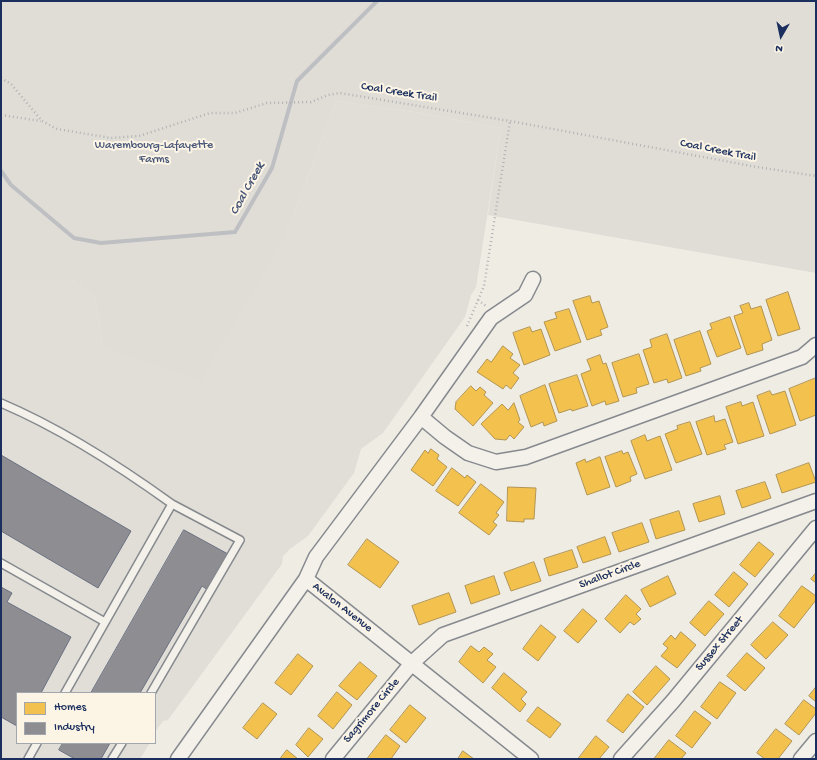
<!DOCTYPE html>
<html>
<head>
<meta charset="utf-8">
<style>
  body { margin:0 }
  #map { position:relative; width:817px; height:760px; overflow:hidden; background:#efece4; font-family:"Gochi Hand",sans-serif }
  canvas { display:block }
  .frame { position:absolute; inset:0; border:2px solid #1b2f5e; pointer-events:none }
  .legend { position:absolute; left:16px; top:692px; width:140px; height:52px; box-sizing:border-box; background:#fcf5e5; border:1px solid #a2a6af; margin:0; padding:5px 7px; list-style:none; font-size:12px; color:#1b2f5e }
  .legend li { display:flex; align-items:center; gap:8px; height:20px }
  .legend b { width:20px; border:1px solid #a2a6af }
  .north { position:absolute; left:761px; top:16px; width:40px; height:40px; -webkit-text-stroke:3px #fcf5e5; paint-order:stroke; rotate:189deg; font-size:11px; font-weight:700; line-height:16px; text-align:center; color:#1b2f5e }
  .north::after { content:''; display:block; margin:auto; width:14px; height:18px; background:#1b2f5e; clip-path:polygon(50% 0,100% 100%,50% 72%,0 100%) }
</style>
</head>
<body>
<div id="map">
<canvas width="817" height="760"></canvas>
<div class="frame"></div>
<ul class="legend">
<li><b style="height:11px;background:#f2c14e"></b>Homes</li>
<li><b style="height:11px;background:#8d8d92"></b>Industry</li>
</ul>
<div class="north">N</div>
</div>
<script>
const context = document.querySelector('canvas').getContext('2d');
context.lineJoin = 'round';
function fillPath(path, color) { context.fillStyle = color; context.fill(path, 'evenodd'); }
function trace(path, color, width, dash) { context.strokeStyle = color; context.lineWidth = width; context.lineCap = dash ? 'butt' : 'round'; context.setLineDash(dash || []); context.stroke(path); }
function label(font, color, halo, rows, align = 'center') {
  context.font = font + ' "Gochi Hand",sans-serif'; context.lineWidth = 4; context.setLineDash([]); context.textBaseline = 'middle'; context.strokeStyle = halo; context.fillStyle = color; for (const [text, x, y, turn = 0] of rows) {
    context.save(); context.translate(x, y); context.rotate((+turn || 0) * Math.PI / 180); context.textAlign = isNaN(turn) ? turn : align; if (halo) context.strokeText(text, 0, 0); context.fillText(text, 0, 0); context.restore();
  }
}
const built = new Path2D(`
  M 336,101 L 421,113 L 501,128 L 476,287 L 471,295 L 465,317 L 383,433 L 361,449 L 354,473 L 308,536 L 290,549 L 283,556 L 282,564 L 168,720 L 163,721 L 155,732 L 155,693 L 17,693 L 17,743 L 150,743 L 140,759 L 1,759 L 1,280 L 72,280 L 95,297 L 103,346 L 287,232 Z`);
const green = new Path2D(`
  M 1,1 L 816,1 L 816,273 L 488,215 L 501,128 L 421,113 L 336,101 L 287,232 L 200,381 L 103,346 L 95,297 L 72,280 L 1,280 Z`);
const homes = new Path2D(`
  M 788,292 L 800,329 L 778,336 L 766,300 Z
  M 590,296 L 592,303 L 599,301 L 608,327 L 600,330 L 602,335 L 587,340 L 573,301 Z
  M 749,303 L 751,309 L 761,306 L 772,340 L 762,344 L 763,350 L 747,355 L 734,316 L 743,313 L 740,306 Z
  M 569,309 L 581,342 L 555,351 L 544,322 L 557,318 L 555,313 Z
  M 730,317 L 741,348 L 717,357 L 707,331 L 712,329 L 710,324 Z
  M 530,327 L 532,332 L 541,329 L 550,355 L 524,365 L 513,333 Z
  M 700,331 L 711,364 L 700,368 L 701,371 L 686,376 L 674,340 Z
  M 667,334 L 682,378 L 668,383 L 667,379 L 654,383 L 643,350 L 652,347 L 650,340 Z
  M 503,346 L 513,354 L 510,358 L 520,365 L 513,373 L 519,378 L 511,389 L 506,385 L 503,389 L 477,372 L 487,359 L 491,362 Z
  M 639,354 L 649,384 L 636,388 L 637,393 L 623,397 L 612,363 Z
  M 600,355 L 603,364 L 606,363 L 619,401 L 606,405 L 605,401 L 592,406 L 581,374 L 591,370 L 587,360 Z
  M 577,375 L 588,406 L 572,411 L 571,409 L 559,413 L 549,384 Z
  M 816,378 L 816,415 L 800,421 L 789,389 Z
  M 545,385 L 557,421 L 544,426 L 543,422 L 531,427 L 520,396 Z
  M 471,386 L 476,391 L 480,387 L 486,392 L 484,395 L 493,403 L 473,426 L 455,409 L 456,402 Z
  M 770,391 L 772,395 L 785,391 L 796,425 L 770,434 L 757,396 Z
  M 741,402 L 742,406 L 753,402 L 764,436 L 738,444 L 726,407 Z
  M 514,403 L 520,420 L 518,422 L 524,427 L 514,439 L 510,435 L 506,440 L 495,439 L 481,424 L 502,404 L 508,410 Z
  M 714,416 L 715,422 L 725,419 L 733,442 L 724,445 L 726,449 L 707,455 L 696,422 Z
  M 690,422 L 702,454 L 676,463 L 665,434 L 678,429 L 677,426 Z
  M 645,435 L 647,441 L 660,436 L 672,470 L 645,479 L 631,441 Z
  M 431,449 L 439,455 L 437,459 L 447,467 L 433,486 L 411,470 L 425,450 L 428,453 Z
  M 622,451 L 623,454 L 628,452 L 637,474 L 630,477 L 631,481 L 616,487 L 605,457 Z
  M 600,457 L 610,487 L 587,495 L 576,463 L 585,459 L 586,462 Z
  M 809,463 L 816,482 L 782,493 L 776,475 Z
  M 452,468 L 465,478 L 467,475 L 476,482 L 458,506 L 436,491 Z
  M 765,482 L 771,498 L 742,508 L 736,491 Z
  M 481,484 L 504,502 L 496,513 L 499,515 L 493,522 L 497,525 L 489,535 L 459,513 Z
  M 508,487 L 536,488 L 534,519 L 524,519 L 524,522 L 507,521 Z
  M 720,496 L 725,514 L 699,522 L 693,504 Z
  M 679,511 L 685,530 L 656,539 L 650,520 Z
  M 642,523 L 649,542 L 619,552 L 612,533 Z
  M 605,537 L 611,554 L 583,563 L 577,547 Z
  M 367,539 L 399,562 L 380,588 L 348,565 Z
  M 759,542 L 774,554 L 755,577 L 740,565 Z
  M 572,550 L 578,567 L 549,576 L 544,559 Z
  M 534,562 L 541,581 L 511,591 L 504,573 Z
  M 734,572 L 748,584 L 729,607 L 715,595 Z
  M 816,573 L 816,583 L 811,579 Z
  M 494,576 L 500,594 L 471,604 L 465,586 Z
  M 668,576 L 676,594 L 650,607 L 641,590 Z
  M 802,586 L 816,596 L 816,600 L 794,628 L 779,616 Z
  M 449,593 L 456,612 L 419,625 L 412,606 Z
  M 626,595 L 641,609 L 636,614 L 641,619 L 634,625 L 630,622 L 620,633 L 605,619 Z
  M 709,601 L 724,614 L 705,636 L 690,623 Z
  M 583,609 L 597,621 L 578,643 L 564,631 Z
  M 773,622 L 788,635 L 766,659 L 751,645 Z
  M 541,625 L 556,637 L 538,661 L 523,649 Z
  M 681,632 L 696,645 L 677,668 L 661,656 L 668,648 L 663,644 L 671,635 L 675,639 Z
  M 471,646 L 479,652 L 484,647 L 493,654 L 487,660 L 496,667 L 483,683 L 459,662 Z
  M 747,653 L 765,668 L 745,691 L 727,676 Z
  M 298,654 L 313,666 L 291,695 L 275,683 Z
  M 360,662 L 377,676 L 357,700 L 339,686 Z
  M 656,666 L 670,679 L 647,705 L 633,692 Z
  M 504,673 L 527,692 L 521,699 L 526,704 L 520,712 L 492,688 Z
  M 720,682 L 736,693 L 717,719 L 701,707 Z
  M 816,687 L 816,702 L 809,696 Z
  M 337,692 L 352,705 L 333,729 L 318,716 Z
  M 628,694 L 644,707 L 623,733 L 607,721 Z
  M 804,700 L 816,709 L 816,713 L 799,735 L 785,724 Z
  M 263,703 L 277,714 L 257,739 L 243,728 Z
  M 410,705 L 426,718 L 406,743 L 390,730 Z
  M 538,707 L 561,724 L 550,738 L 527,721 Z
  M 695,711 L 711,723 L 692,748 L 676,736 Z
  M 309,728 L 323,739 L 308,757 L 296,745 Z
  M 776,729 L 792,741 L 778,759 L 765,759 L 757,753 Z
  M 386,735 L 400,746 L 391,759 L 367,759 Z
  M 596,736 L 609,747 L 599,759 L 578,759 Z
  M 669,740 L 686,753 L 681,759 L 654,759 Z
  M 287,750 L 298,759 L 280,759 Z
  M 463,751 L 474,759 L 458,759 Z`);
const industry = new Path2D(`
  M 1,455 L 131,531 L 98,588 L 1,531 Z
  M 184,530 L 228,554 L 208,590 L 202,586 L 140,693 L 91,693 Z
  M 1,587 L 12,593 L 7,602 L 71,637 L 41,693 L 17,693 L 17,726 L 1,717 Z
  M 63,743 L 110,743 L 101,759 L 75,759 L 59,750 Z`);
const stream = new Path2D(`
  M 1,171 L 11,185 L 74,238 L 101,243 L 235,232 L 272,168 L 297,81 L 377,1`);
const path = new Path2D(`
  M 1,78 L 11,84 L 42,121 L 57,129 L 111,138 L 139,136 L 210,113 L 235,113 L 267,103 L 311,102 L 328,95 L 340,93 L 510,121 L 757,167 L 816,176
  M 1,115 L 41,121
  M 478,300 L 486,306
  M 467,326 L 484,286 L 510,121`);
const service = new Path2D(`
  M 1,403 C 62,429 118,465 172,504
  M 1,563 L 105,622
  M 65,693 L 172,504 L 240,540 L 151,693
  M 28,759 L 37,743
  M 112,759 L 122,743`);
const minor = new Path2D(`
  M 421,417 L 445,437 L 468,453 L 496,462 L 526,457 L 802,357 L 816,345
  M 306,579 L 316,557 L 421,417 L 491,318 L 525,295 L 533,279
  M 178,759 L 306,579 L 531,759
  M 333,759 L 412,663 L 443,635 L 816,501
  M 621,759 L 673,701 L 816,528
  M 801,759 L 816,741`);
const streetNames = [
  ["Coal Creek Trail",399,93,9],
  ["Coal Creek Trail",718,151,11],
  ["Shallot Circle",610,575,-20],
  ["Avalon Avenue",342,608,38],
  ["Sussex Street",720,644,-50],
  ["Sagrimore Circle",372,711,-50]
];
const parkNames = [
  ["Warembourg-Lafayette",154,146],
  ["Farms",154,160]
];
const waterNames = [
  ["Coal Creek",248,189,-61]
];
fillPath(built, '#e0ded7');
fillPath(green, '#e0ddd7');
fillPath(homes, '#f2c14e');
trace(homes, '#b29553', 1);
fillPath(industry, '#8d8d92');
trace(industry, '#6b7182', 1);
trace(stream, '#bebfc2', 4);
trace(service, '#86898e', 10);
trace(minor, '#86898e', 17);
trace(path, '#b1b2b4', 2.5, [1, 3]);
trace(service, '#f4f1eb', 7);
trace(minor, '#f4f1eb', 14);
label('12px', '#1b2f5e', '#fcf5e5', streetNames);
label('12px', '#49587a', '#fcf5e5', parkNames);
label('italic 13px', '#465478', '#fcf5e5', waterNames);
</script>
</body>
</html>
